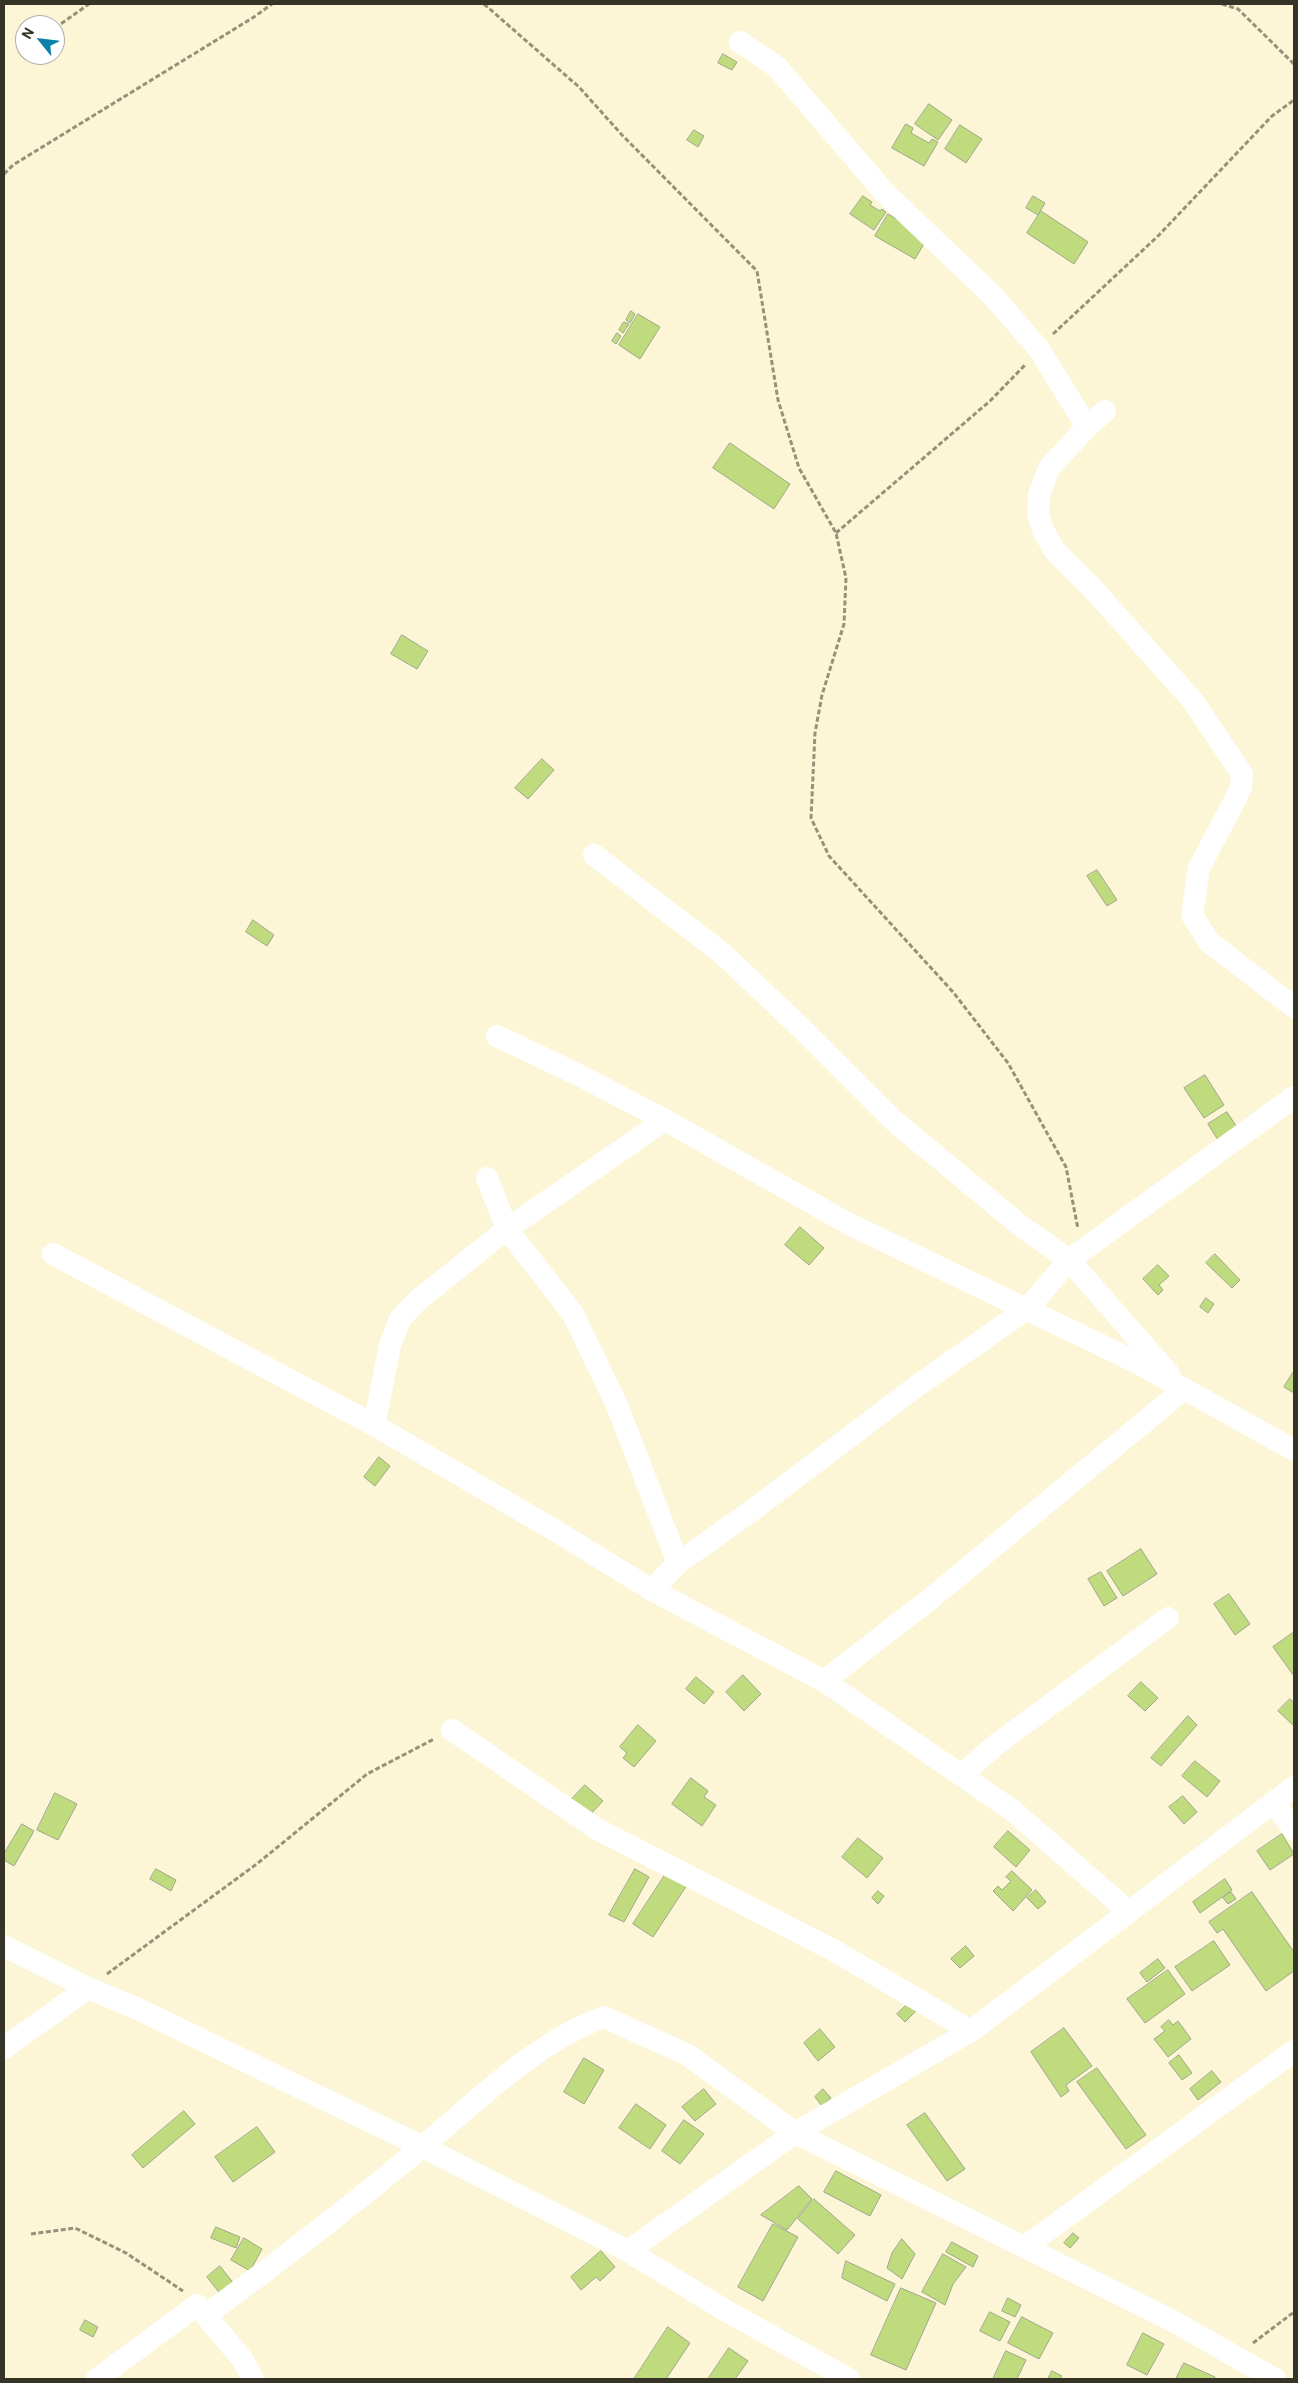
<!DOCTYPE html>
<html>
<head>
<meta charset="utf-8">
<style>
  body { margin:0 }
  #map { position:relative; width:1298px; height:2383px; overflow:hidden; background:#fcf5d6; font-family:Roboto,sans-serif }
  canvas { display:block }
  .frame { position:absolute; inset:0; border:5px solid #363327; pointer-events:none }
  .north { position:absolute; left:15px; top:15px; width:50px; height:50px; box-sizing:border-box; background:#fff; border:1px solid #afada9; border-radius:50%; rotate:299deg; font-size:14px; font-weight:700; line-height:20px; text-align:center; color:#363327 }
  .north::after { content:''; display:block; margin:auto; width:18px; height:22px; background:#0d82a8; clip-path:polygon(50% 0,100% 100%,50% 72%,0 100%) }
</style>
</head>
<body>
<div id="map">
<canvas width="1298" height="2383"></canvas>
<div class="frame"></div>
<div class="north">N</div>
</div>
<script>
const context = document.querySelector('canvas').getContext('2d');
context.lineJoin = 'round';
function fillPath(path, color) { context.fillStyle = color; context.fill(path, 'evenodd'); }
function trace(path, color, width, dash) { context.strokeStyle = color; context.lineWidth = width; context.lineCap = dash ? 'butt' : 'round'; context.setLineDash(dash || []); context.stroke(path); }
const building = new Path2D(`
  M 723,54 L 737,62 L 732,70 L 718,63 Z
  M 929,104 L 952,120 L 938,140 L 915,124 Z
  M 906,124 L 913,128 L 911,133 L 929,143 L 932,139 L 938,142 L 924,166 L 892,148 Z
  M 960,125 L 982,139 L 966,163 L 945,149 Z
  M 694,130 L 704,136 L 698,147 L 687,140 Z
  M 863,196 L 872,202 L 870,205 L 880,211 L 882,209 L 886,212 L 874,230 L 850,214 Z
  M 1033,196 L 1045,203 L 1038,215 L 1026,208 Z
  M 1041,211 L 1088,242 L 1074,264 L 1027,233 Z
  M 888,214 L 928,237 L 915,259 L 875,236 Z
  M 631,311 L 635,314 L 630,323 L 626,320 Z
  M 638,314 L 660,327 L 640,359 L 619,345 Z
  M 624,322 L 629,324 L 623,333 L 619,330 Z
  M 617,333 L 621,336 L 616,344 L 612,341 Z
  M 730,443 L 790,484 L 774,509 L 713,468 Z
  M 402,635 L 428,651 L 417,669 L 391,654 Z
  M 542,759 L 554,770 L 528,799 L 515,788 Z
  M 1097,870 L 1117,900 L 1107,906 L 1087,876 Z
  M 253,920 L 274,935 L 267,946 L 246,932 Z
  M 1205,1075 L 1224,1105 L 1204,1118 L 1184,1088 Z
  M 1227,1112 L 1240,1132 L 1221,1145 L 1208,1124 Z
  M 800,1227 L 824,1248 L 809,1265 L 785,1245 Z
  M 1215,1254 L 1240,1280 L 1232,1288 L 1206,1263 Z
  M 1158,1265 L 1169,1276 L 1159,1285 L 1163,1290 L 1158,1295 L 1143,1279 Z
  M 1206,1298 L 1214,1304 L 1208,1313 L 1200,1307 Z
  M 1294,1371 L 1294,1393 L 1284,1387 Z
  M 379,1457 L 390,1466 L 375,1486 L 364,1477 Z
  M 1141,1549 L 1157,1574 L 1123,1596 L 1107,1571 Z
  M 1101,1572 L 1117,1598 L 1104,1606 L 1088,1579 Z
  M 1229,1594 L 1250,1624 L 1235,1635 L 1214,1604 Z
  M 1294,1632 L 1294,1676 L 1273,1647 Z
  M 743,1675 L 761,1694 L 744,1711 L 726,1692 Z
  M 696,1677 L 714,1692 L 704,1704 L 686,1689 Z
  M 1141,1682 L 1158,1698 L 1145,1711 L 1128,1696 Z
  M 1290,1699 L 1294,1703 L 1294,1726 L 1278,1711 Z
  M 1188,1716 L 1197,1725 L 1161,1766 L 1151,1758 Z
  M 638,1725 L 656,1741 L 634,1767 L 623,1758 L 627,1753 L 620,1747 Z
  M 1195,1761 L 1220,1781 L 1207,1797 L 1182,1776 Z
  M 691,1778 L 708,1791 L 704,1797 L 716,1805 L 702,1826 L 672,1804 Z
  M 585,1785 L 603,1801 L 588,1817 L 570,1801 Z
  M 55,1793 L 77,1804 L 58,1840 L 37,1830 Z
  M 1183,1796 L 1197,1812 L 1184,1824 L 1169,1807 Z
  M 22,1824 L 34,1831 L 14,1866 L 4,1860 L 4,1854 Z
  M 1008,1831 L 1030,1850 L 1016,1867 L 994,1847 Z
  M 1282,1834 L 1294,1854 L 1270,1870 L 1257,1851 Z
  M 858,1838 L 883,1858 L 867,1878 L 842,1857 Z
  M 156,1869 L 176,1880 L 171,1891 L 150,1879 Z
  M 635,1869 L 649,1877 L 624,1922 L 609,1915 Z
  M 1012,1871 L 1032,1890 L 1013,1911 L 993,1891 L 998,1886 L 1002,1890 L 1011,1881 L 1006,1877 Z
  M 667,1872 L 687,1885 L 653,1937 L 633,1924 Z
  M 1225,1879 L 1232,1890 L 1200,1913 L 1193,1902 Z
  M 1036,1890 L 1046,1902 L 1038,1909 L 1027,1898 Z
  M 878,1891 L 884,1896 L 878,1904 L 872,1898 Z
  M 1231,1892 L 1236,1899 L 1228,1904 L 1223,1898 Z
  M 1252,1892 L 1294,1952 L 1294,1971 L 1266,1991 L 1223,1929 L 1217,1933 L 1209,1922 Z
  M 1214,1941 L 1230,1965 L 1192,1991 L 1175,1967 Z
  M 966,1946 L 974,1956 L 960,1968 L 951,1959 Z
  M 1158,1959 L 1165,1968 L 1147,1982 L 1140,1973 Z
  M 1168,1970 L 1185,1994 L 1145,2023 L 1127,1999 Z
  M 909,2003 L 917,2010 L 905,2022 L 897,2014 Z
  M 1169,2020 L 1173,2025 L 1178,2021 L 1191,2039 L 1168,2057 L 1154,2039 L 1165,2031 L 1161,2027 Z
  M 1064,2028 L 1092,2066 L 1066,2085 L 1069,2091 L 1061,2097 L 1031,2052 Z
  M 820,2029 L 835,2047 L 818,2061 L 804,2043 Z
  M 1179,2055 L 1192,2073 L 1182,2080 L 1169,2063 Z
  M 584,2058 L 604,2070 L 584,2104 L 564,2092 Z
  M 1097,2068 L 1146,2135 L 1126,2149 L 1077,2082 Z
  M 1212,2071 L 1221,2082 L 1198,2100 L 1190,2089 Z
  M 704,2089 L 716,2104 L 695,2121 L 682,2107 Z
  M 823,2089 L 831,2098 L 822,2106 L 815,2097 Z
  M 636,2104 L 666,2125 L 650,2149 L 619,2128 Z
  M 184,2111 L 195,2124 L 143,2168 L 132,2155 Z
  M 925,2113 L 965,2169 L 947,2181 L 907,2125 Z
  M 684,2120 L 704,2134 L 680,2164 L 662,2151 Z
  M 257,2127 L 275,2152 L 233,2182 L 215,2157 Z
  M 836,2171 L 881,2195 L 870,2216 L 824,2192 Z
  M 799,2186 L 812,2199 L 787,2230 L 761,2215 Z
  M 814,2199 L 855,2235 L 838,2254 L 798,2219 Z
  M 773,2224 L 798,2237 L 763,2301 L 738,2287 Z
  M 216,2227 L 240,2237 L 236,2248 L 211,2238 Z
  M 1073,2233 L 1079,2238 L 1070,2248 L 1064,2243 Z
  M 244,2238 L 262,2249 L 250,2271 L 231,2260 Z
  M 902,2239 L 915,2254 L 902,2279 L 887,2268 L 892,2253 Z
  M 952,2242 L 978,2256 L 973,2267 L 946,2252 Z
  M 601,2251 L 615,2267 L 600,2281 L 596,2277 L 581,2290 L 571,2277 Z
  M 943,2254 L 966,2267 L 953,2284 L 945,2305 L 922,2292 Z
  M 846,2261 L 895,2284 L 887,2301 L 842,2278 Z
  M 220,2266 L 234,2284 L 221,2295 L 207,2277 Z
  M 901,2288 L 936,2303 L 906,2370 L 871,2355 Z
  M 1008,2298 L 1021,2305 L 1015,2317 L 1002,2311 Z
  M 990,2312 L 1010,2322 L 1000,2341 L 980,2331 Z
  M 1022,2317 L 1053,2333 L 1039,2359 L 1008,2343 Z
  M 85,2320 L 98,2327 L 93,2337 L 80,2330 Z
  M 668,2327 L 690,2343 L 666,2379 L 634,2379 Z
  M 1143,2333 L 1164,2344 L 1147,2375 L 1127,2365 Z
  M 729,2348 L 748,2361 L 735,2379 L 708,2379 Z
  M 1006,2351 L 1026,2360 L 1017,2379 L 993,2379 Z
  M 1184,2363 L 1215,2377 L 1214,2379 L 1176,2379 Z
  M 1052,2371 L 1062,2376 L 1060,2379 L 1048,2379 Z`);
const path = new Path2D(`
  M 484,4 L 579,87 L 622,135 L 757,271 L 778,400 L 799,468 L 836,533 L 846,578 L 844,624 L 822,695 L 815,733 L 811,818 L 829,856 L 953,992 L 1008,1063 L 1066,1167 L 1078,1229
  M 1222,4 L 1238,9 L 1294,64
  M 55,28 L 89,4
  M 4,174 L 13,165 L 254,17 L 272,4
  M 1053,334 L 1158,236 L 1272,116 L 1294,100
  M 836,533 L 990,401 L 1025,365
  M 107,1974 L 258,1863 L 367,1774 L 434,1739
  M 31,2234 L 75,2228 L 126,2253 L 183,2291
  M 1253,2343 L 1294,2312`);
const minor = new Path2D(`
  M 740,42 L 777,67 L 885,193 L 992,295 L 1039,349 L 1087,427
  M 1105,411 L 1087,427 L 1049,468 L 1039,495 L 1038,514 L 1043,530 L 1055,551 L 1094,590 L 1193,701 L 1242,774 L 1241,787 L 1236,798 L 1199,868 L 1192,915 L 1209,942 L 1294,1007
  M 594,855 L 723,954 L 801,1028 L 893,1120 L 1021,1226 L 1069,1260 L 1169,1374
  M 497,1036 L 579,1075 L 665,1120 L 849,1224 L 1132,1360 L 1294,1450
  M 487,1178 L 507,1229 L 573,1314 L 616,1403 L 678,1563
  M 53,1254 L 374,1425 L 551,1528 L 652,1590 L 824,1681 L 1012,1810 L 1129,1912
  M 374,1425 L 390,1345 L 400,1319 L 417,1301 L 507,1229 L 665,1120
  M 652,1590 L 678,1563 L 750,1512 L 917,1386 L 1028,1308 L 1069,1260 L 1294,1097
  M 824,1681 L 929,1600 L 1183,1390
  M 452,1730 L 597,1829 L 835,1951 L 971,2031
  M 961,1775 L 997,1744 L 1168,1618
  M 1274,1803 L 1294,1830
  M 4,1946 L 88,1988 L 138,2009 L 423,2147 L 628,2251
  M 4,2048 L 88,1988
  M 1026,2246 L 1294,2051
  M 206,2315 C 279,2262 351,2206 421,2148 C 476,2102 535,2042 604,2017 L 688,2055 L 795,2133 L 1171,2320 L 1275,2379
  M 97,2379 L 197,2305 L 243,2360 L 253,2379
  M 849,2379 L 728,2312 L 628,2251 L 795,2133 L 971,2031 L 1294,1787`);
fillPath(building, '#bfdb7e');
trace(building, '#9ea78b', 1);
trace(path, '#95917b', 3, [5, 2.5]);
trace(minor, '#fff', 22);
</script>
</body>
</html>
